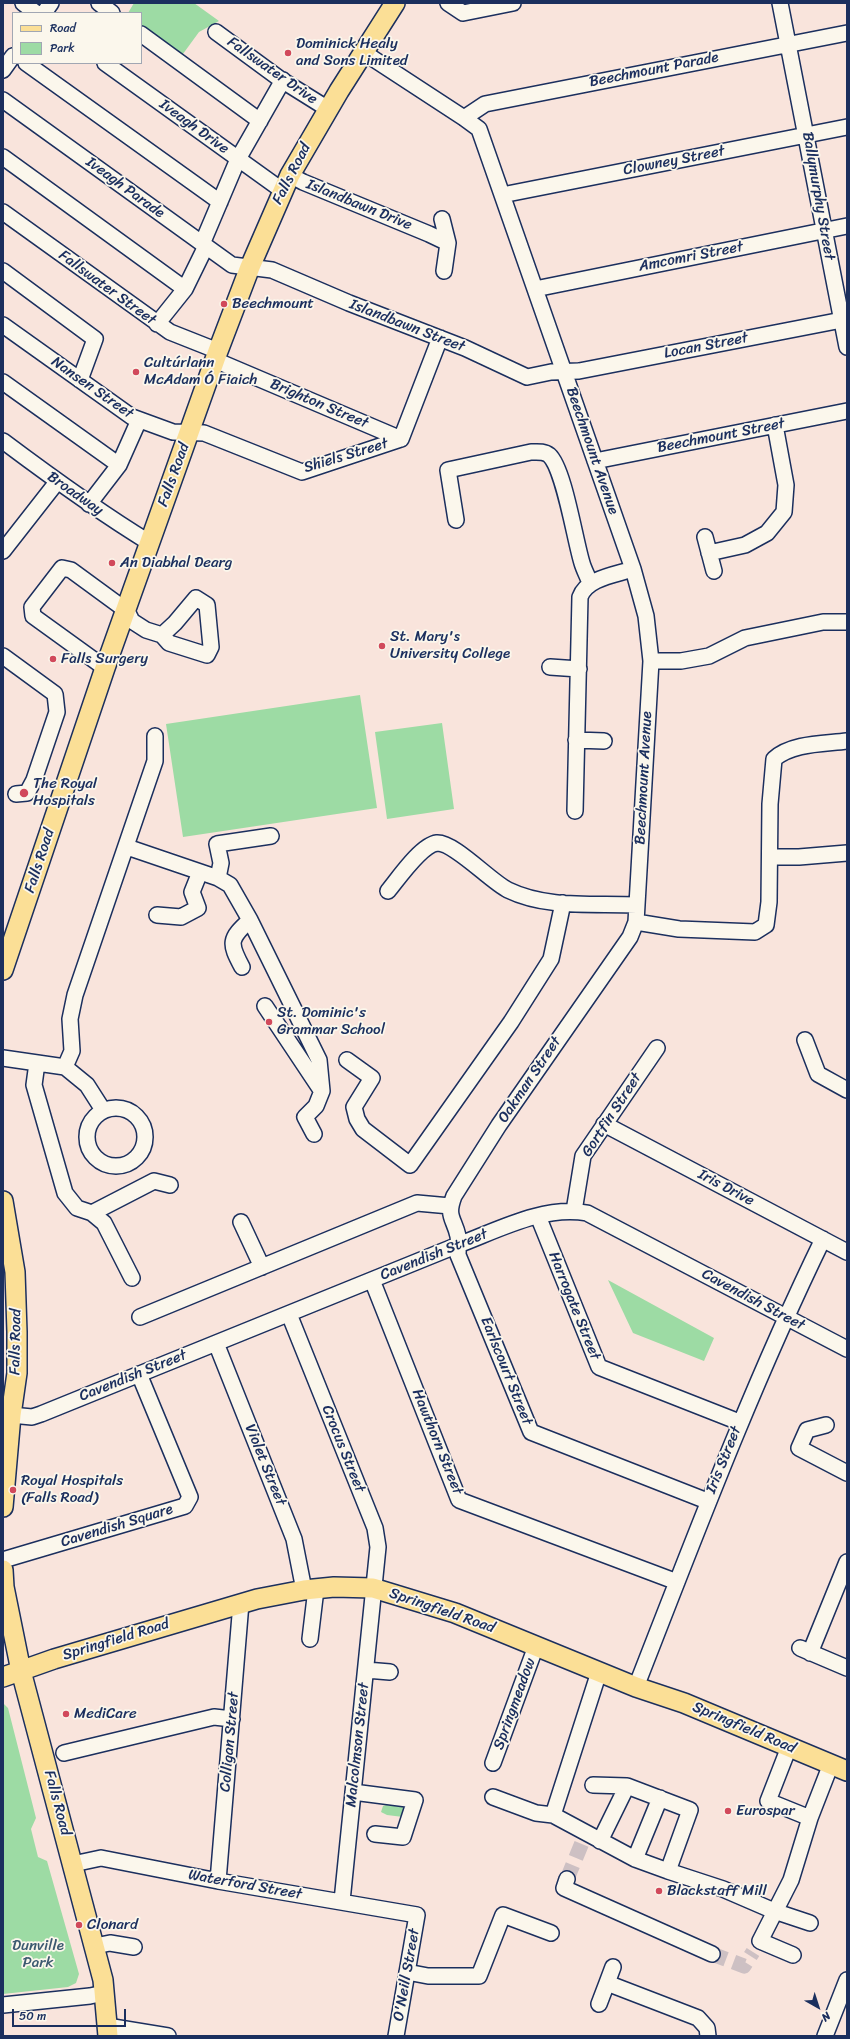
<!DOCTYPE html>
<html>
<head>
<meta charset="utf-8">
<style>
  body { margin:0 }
  #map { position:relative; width:850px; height:2039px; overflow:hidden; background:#f9e4dc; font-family:Sriracha,sans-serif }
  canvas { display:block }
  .frame { position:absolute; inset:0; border:4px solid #1b2f5e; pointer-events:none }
  .legend { position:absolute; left:12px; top:12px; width:130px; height:52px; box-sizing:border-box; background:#fbf7ec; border:1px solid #a1a7b3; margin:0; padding:5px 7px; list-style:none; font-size:12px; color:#1b2f5e }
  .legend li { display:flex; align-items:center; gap:8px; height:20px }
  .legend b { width:20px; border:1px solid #a1a7b3 }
  .north { position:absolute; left:798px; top:1987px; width:40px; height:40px; -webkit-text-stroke:3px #fbf7ec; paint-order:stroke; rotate:141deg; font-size:11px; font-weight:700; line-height:16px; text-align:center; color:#1b2f5e }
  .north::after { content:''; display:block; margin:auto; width:14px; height:18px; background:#1b2f5e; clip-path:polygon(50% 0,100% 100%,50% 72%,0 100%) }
  .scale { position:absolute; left:12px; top:2009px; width:114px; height:18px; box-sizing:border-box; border:2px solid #1b2f5e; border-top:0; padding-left:5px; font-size:12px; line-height:14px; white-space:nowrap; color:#1b2f5e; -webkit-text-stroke:3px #fbf7ec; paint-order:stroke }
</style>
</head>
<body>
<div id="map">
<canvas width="850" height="2039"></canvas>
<div class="frame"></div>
<ul class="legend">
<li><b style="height:5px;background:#fbdf96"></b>Road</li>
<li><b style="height:11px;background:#9ddba4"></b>Park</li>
</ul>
<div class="north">N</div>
<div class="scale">50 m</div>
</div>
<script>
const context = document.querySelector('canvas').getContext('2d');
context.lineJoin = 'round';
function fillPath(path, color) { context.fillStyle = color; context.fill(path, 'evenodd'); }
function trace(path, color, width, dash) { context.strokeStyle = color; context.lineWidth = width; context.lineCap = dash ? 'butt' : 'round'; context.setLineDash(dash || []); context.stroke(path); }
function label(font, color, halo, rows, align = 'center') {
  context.font = font + ' Sriracha,sans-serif'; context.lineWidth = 3.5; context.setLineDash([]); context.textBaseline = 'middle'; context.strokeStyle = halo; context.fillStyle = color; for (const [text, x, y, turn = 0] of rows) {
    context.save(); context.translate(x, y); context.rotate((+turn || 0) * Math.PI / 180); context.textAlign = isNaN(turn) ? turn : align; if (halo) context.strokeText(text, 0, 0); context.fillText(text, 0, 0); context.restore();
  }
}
const green = new Path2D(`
  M 134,3 L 194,3 L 219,21 L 199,32 L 180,58 L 141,29 L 141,13 L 128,13 Z
  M 360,695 L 377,808 L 183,837 L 166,724 Z
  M 442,723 L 454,809 L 387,819 L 375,732 Z
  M 608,1280 L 714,1338 L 704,1361 L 633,1333 Z
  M 3,1703 L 8,1708 L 36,1818 L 31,1829 L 38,1857 L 47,1861 L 79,1974 L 76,1983 L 68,1987 L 3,1994 Z
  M 386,1805 L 403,1807 L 407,1810 L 403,1817 L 387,1815 L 381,1812 L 383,1806 Z`);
const minorTunnel = new Path2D(`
  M 567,1879 L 584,1838
  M 712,1954 L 744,1966 L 753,1952`);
const minor = new Path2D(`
  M 23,3 L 36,13
  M 99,3 L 112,13
  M 448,3 L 463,13 L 513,3
  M 780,3 L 847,347
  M 44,13 L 51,3
  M 216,32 L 280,79 L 328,109
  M 141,34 L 260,121
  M 363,52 L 464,118 L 479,129 L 633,569 L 646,616 L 651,661 L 636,922 L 630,937 L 499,1125 L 454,1196 C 446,1217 454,1218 458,1236 C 459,1242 458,1249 458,1255 L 531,1432 L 707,1501
  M 26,63 L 220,202
  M 105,63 L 283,191
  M 3,70 L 13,56
  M 3,100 L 232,265 L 272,270 L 349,303 L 465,348 L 527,377 L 551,372 L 579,371 L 847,319
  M 464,118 L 485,104 L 847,33
  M 3,157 L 185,289
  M 290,175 L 303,182 L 429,234 L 448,243
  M 502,195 L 847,127
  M 3,212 L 170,332 L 218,351
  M 442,219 L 448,243 L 444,271
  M 202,244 L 238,159 L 283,80
  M 3,271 L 95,339 L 80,380
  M 535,289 L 847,226
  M 157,324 L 185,289 L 206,246
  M 3,325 L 132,417 L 173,432 L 204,433 L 302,472 L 401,439 L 440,338
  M 215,360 L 401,439
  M 3,382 L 119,465
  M 3,441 C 51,477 99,512 150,543
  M 595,461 L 847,411
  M 89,504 L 119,465 L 139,420
  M 456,520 L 448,470 L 531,452 C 537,452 544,451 549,455 C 564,468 575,541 582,563 C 584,570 588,577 590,583
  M 705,537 L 714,571
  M 3,551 L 57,482
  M 709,553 L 745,545 L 767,533 L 784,512 L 786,485 L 775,425
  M 3,656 L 55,694 L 57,712 L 34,780 L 27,793 L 16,794
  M 651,661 L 681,661 L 709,656 L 745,638 L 823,622 L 847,622
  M 550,667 L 579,669
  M 105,668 L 33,616 L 32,607 L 62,568 L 71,570 L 127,611 L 132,621 L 146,630 L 162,635 L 169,643 L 207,655 L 211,647 L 207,605 L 196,598 L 175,623 L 162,635
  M 576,740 L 604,741
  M 575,811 L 580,597 C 587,578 615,575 633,569
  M 127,847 L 218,878 L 230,885 L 250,920 L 319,1060 L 322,1091 L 316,1106 L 305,1117 L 314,1134
  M 770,857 L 799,857 L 847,853
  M 218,878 L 221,863 L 217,844 L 271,836
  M 388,891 C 398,879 421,845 437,843 C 454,842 490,881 508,890 C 547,909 594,903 637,905
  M 157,915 L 181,917 L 198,908 L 192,892 L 200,872
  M 636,922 L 679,929 L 755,932 L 766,925 L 769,902 L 770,804 L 774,759 C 792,743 823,744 847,741
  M 242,967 C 229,943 229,939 250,920
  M 265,1006 L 321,1090
  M 805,1040 L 818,1074 L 847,1090
  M 3,1058 L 65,1067 L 87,1085 L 103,1110
  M 347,1060 L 372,1078 L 354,1107 L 357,1119 L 363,1129 L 410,1165 L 511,1022 L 551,959 L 563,903
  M 37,1063 L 34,1085 L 65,1193 L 77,1208 L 92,1213 L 104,1223 L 132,1278
  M 65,1067 L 72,1051 L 70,1019 L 75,995 L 155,761 L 155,736
  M87 1137a29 29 0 1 1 58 0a29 29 0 1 1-58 0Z
  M 604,1124 L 847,1252
  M 574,1211 L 583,1156 L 657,1048
  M 92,1213 L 154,1181 L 170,1185
  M 538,1216 L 599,1367 L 739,1422
  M 241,1222 L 262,1267
  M 372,1280 L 459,1500 L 677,1582
  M 289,1314 L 375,1528 L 378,1547 L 342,1901
  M 140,1317 L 417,1203 L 450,1206
  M 216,1343 L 294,1539 L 304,1590
  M 11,1415 L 32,1417 L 41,1414 L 458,1245 C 498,1230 544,1205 587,1213 L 847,1349
  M 826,1425 L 807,1430 L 799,1448 L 847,1473
  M 3,1560 L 185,1506 L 190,1497 L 139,1374
  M 310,1639 L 316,1589
  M 800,1648 L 847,1668
  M 810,1653 L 847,1562
  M 366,1670 L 390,1672
  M 636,1687 C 695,1536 752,1385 823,1239
  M 789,1747 L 768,1801 L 810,1818
  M 64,1753 L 214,1717 L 232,1719
  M 493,1763 L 536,1646
  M 593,1785 L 627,1786 L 690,1810 L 668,1871 L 635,1859 L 553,1815 L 599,1672
  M 353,1792 L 415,1800 L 403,1837 L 375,1834
  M 493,1797 L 536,1813 L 553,1815
  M 600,1841 L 627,1786
  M 635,1859 L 660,1798
  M 73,1864 L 101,1858 L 218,1881 L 417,1915 L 396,2036
  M 668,1871 L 723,1889 L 774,1911 L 810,1923
  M 567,1879 L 564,1888 L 712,1954
  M 218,1881 L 241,1603
  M 95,1946 L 110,1943 L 134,1947
  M 793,1955 L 760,1941 L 791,1880 L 810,1818 L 831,1764
  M 613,1967 L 607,1983 L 698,2018 L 707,2028 L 708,2036
  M 407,1972 L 428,1976 L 479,1976 L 503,1915 L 551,1933
  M 599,2004 L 607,1983
  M 3,2005 L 90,1996 L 104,1993
  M 107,2026 L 168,2036
  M 825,2036 L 847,1980`);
const major = new Path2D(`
  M 3,970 L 105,668 L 218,351 L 250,267 L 290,175 L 339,91 L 395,3
  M 3,1201 L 15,1272 L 17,1332 L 17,1373 L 11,1415 L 3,1507
  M 3,1570 L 4,1587 L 21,1671 L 103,1980 L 108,2036
  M 3,1677 L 54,1659 L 257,1599 L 304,1590 L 334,1587 L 373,1588 L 455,1613 L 636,1687 L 684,1703 L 847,1771`);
const markers = [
  [288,53,4,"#d1495b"],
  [224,304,4,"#d1495b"],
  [136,372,4,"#d1495b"],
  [112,563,4,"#d1495b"],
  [382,646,4,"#d1495b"],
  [53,659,4,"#d1495b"],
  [24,793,5,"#d1495b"],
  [269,1022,4,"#d1495b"],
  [13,1490,4,"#d1495b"],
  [66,1714,4,"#d1495b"],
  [728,1811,4,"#d1495b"],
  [659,1891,4,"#d1495b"],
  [79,1925,4,"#d1495b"]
];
const poiNames = [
  ["Dominick Healy",296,44],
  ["and Sons Limited",296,61],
  ["Beechmount",232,304],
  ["Cultúrlann",144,363],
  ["McAdam Ó Fiaich",144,380],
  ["An Diabhal Dearg",120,563],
  ["St. Mary's",390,637],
  ["University College",390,654],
  ["Falls Surgery",61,659],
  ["The Royal",33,784],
  ["Hospitals",33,801],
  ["St. Dominic's",277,1013],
  ["Grammar School",277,1030],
  ["Royal Hospitals",21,1481],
  ["(Falls Road)",21,1498],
  ["MediCare",74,1714],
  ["Eurospar",736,1811],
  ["Blackstaff Mill",667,1891],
  ["Clonard",87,1925]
];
const streetNames = [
  ["Beechmount Parade",654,70,-11],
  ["Fallswater Drive",272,71,35],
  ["Iveagh Drive",194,127,36],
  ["Clowney Street",674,161,-11],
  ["Falls Road",292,174,-63],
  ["Iveagh Parade",125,188,36],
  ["Ballymurphy Street",818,196,80],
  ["Islandbawn Drive",359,205,22],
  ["Amcomri Street",691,257,-11],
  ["Fallswater Street",107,288,36],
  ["Islandbawn Street",407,326,21],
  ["Locan Street",706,346,-11],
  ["Nansen Street",92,388,35],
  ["Brighton Street",319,404,23],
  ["Beechmount Street",721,436,-11],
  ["Beechmount Avenue",592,451,71],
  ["Shiels Street",346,456,-17],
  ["Falls Road",174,475,-70],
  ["Broadway",75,494,35],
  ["Beechmount Avenue",644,778,-87],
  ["Falls Road",40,861,-72],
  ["Oakman Street",530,1080,-56],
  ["Gortfin Street",612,1115,-57],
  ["Iris Drive",726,1188,28],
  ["Cavendish Street",434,1255,-22],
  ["Cavendish Street",753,1300,28],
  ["Harrogate Street",574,1306,68],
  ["Falls Road",16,1342,-89],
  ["Earlscourt Street",506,1371,68],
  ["Cavendish Street",133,1376,-22],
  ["Hawthorn Street",437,1442,68],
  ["Crocus Street",343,1449,68],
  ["Iris Street",724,1460,-68],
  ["Violet Street",265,1465,68],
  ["Cavendish Square",117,1526,-17],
  ["Springfield Road",442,1611,19],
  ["Springfield Road",116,1640,-17],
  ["Springmeadow",515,1704,-70],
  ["Springfield Road",744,1728,23],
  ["Colligan Street",230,1742,-85],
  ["Malcolmson Street",358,1745,-84],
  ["Falls Road",57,1803,75],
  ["Waterford Street",245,1885,10],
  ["O'Neill Street",407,1975,-80]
];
const parkNames = [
  ["Dunville",38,1946],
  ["Park",38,1963]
];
fillPath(green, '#9ddba4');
trace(minorTunnel, '#cdc0c3', 15, [15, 8]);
trace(minor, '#1b2f5e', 18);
trace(major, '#1b2f5e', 22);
trace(minor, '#fbf7ec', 15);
trace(major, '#fbdf96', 19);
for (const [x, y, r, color] of markers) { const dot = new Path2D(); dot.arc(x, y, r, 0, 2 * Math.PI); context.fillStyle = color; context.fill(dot); trace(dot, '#fbf7ec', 1.5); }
label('15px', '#1b2f5e', '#fbf7ec', poiNames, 'left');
label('15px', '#1b2f5e', '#fbf7ec', streetNames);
label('15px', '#3c5a70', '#fbf7ec', parkNames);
</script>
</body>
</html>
